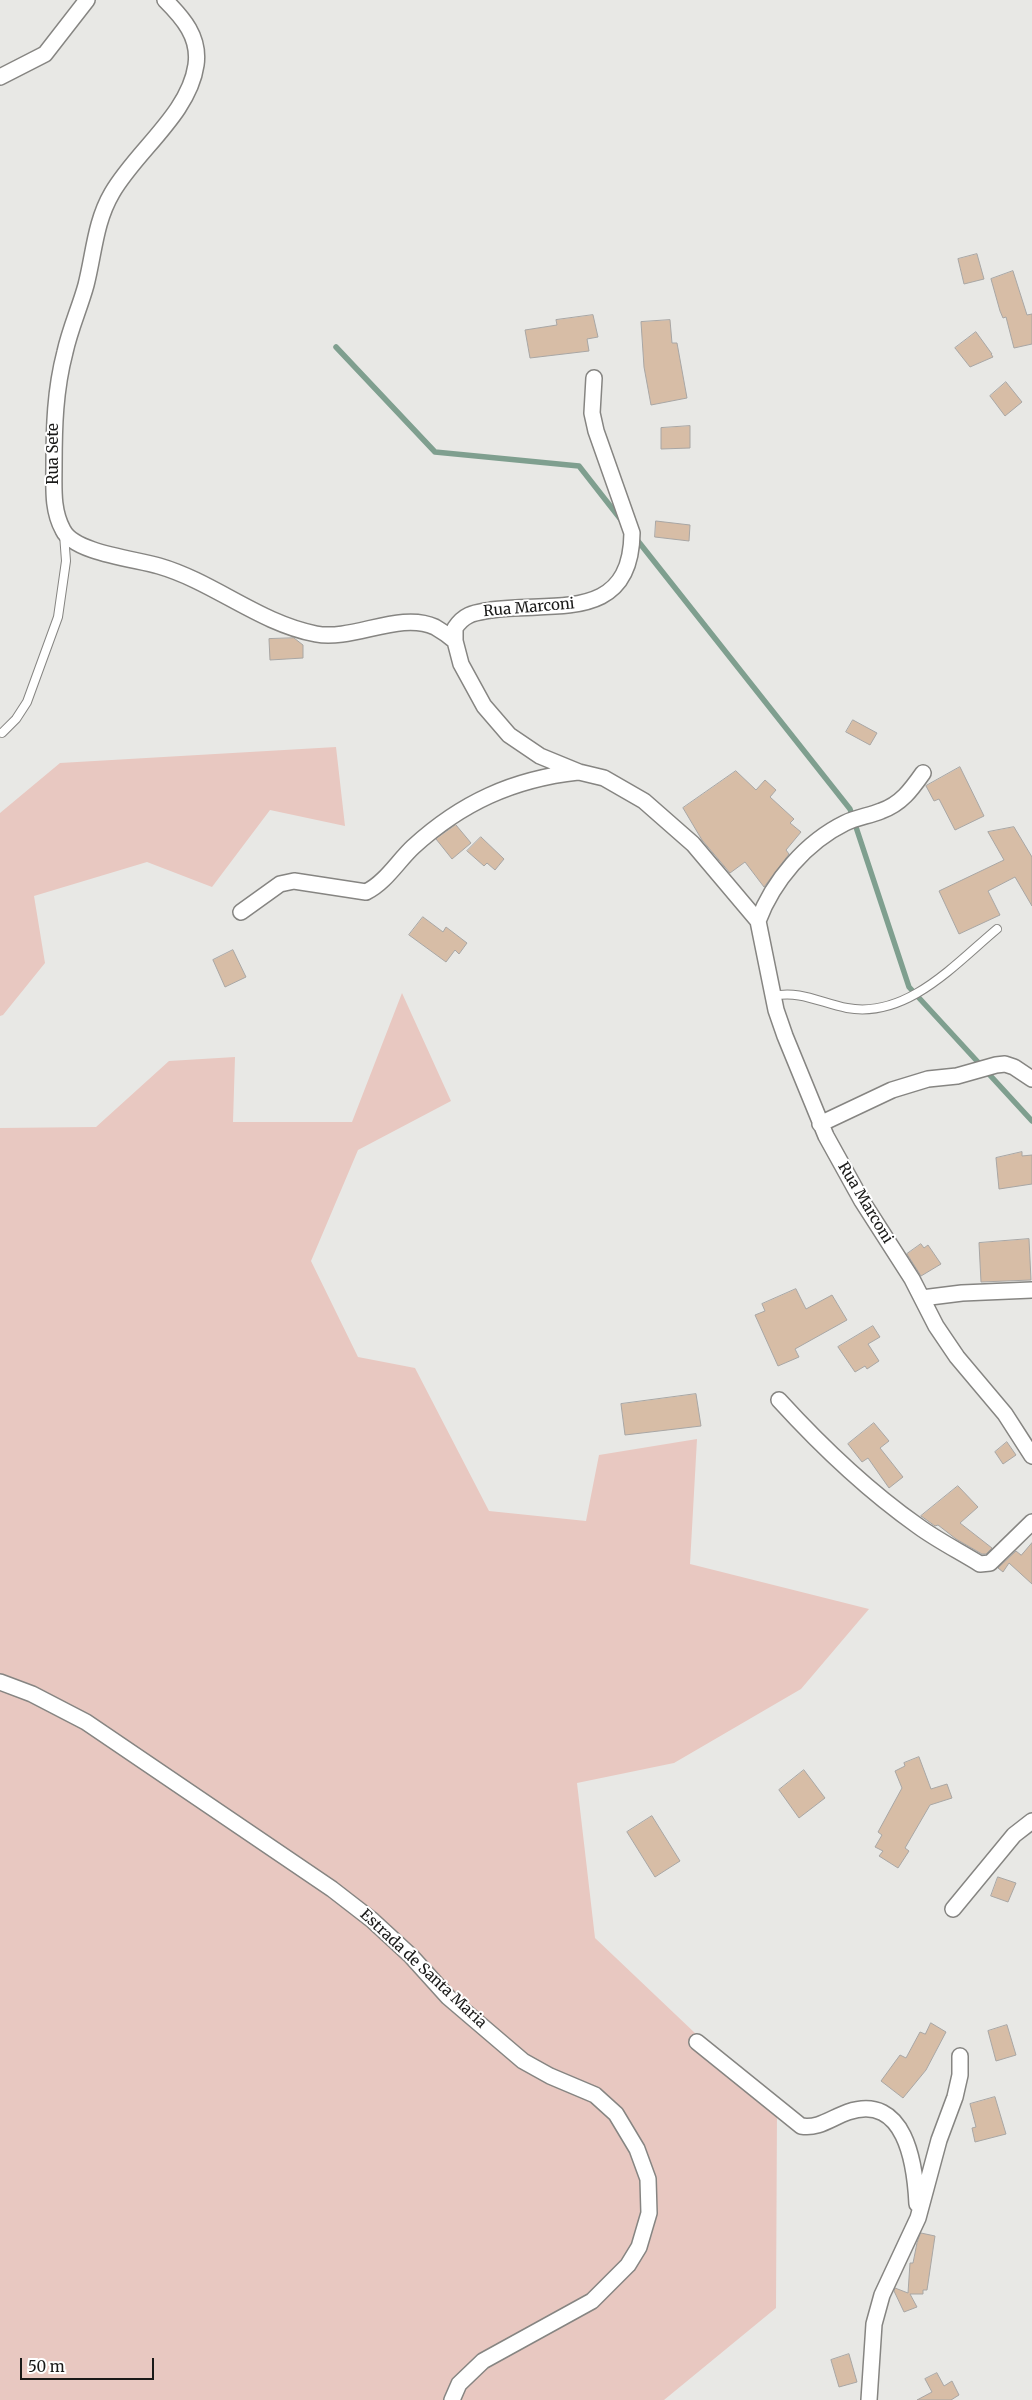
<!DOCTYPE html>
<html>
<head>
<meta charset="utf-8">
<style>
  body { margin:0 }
  #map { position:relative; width:1032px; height:2400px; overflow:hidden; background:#e8e8e5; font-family:Merriweather,serif }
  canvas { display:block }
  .scale { position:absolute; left:20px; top:2358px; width:134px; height:22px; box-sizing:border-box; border:2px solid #191918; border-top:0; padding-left:6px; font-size:15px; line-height:18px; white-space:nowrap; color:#191918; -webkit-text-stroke:4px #fff; paint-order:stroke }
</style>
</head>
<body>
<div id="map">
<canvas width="1032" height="2400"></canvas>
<div class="scale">50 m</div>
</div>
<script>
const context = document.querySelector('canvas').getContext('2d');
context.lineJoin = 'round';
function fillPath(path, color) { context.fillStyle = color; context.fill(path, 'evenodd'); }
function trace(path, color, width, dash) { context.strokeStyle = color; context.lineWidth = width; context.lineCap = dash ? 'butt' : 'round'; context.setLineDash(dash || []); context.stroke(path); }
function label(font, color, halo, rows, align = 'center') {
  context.font = font + ' Merriweather,serif'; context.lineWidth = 4; context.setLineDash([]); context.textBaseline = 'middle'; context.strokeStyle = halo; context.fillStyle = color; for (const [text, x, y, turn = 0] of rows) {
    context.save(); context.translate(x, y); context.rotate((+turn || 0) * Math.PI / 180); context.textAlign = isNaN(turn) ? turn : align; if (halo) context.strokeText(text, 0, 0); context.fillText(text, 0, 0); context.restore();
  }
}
const green = new Path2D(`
  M 336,747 L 345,826 L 270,810 L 212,887 L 147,862 L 34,896 L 45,963 L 3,1015 L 0,1016 L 0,813 L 60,763 Z
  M 402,993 L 451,1101 L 358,1150 L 311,1261 L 358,1357 L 415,1368 L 489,1511 L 586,1521 L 599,1455 L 697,1439 L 690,1564 L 869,1609 L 801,1689 L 674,1763 L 577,1783 L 595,1938 L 777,2111 L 776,2308 L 664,2400 L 0,2400 L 0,1128 L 96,1127 L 169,1061 L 235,1057 L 233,1122 L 352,1122 Z`);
const stream = new Path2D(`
  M 336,347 L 435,452 L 579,466 L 622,521
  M 634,536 L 850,809 L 909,987 L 1032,1121`);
const building = new Path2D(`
  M 977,254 L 984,279 L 964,284 L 958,259 Z
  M 1013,271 L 1027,315 L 1032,314 L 1032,344 L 1014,348 L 1006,317 L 1003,318 L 1000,311 L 991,279 Z
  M 593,315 L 598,337 L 587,339 L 589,351 L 530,358 L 525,330 L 557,325 L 556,320 Z
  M 670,320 L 672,343 L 677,343 L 687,398 L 651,405 L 644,367 L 641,322 Z
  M 976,332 L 992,354 L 991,354 L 993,357 L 970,367 L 955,348 Z
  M 1006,382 L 1022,402 L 1005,416 L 990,396 Z
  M 690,426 L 690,448 L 661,449 L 661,428 Z
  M 656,521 L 690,525 L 689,541 L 655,537 Z
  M 294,638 L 303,645 L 303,658 L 270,660 L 269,639 Z
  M 853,720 L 877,733 L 870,745 L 846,732 Z
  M 960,767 L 984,816 L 955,830 L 939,799 L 934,801 L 926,786 Z
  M 736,771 L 756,790 L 765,780 L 776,790 L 770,797 L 794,819 L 790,823 L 801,832 L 786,850 L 789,854 L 764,887 L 745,862 L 730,873 L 702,840 L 683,808 Z
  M 456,825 L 471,843 L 452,859 L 436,839 Z
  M 1014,827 L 1032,857 L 1032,906 L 1015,877 L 988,891 L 1000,915 L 959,934 L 939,891 L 1004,860 L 988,832 Z
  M 481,837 L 504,859 L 495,870 L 487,863 L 484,866 L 467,851 Z
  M 423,917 L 443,932 L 446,927 L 467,943 L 459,954 L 455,950 L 446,962 L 409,935 Z
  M 233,950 L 246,977 L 225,987 L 213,960 Z
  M 1022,1152 L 1022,1156 L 1032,1155 L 1032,1184 L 999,1189 L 996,1158 Z
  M 1029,1239 L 1031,1280 L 981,1282 L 979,1243 Z
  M 921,1244 L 924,1248 L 928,1245 L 941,1264 L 921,1276 L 907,1254 Z
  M 796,1289 L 806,1309 L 832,1295 L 847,1320 L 795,1349 L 799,1357 L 778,1366 L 755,1315 L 765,1311 L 762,1304 Z
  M 873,1326 L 880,1337 L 868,1344 L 879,1361 L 867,1369 L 865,1366 L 855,1372 L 838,1347 Z
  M 696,1394 L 701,1426 L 625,1435 L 621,1404 Z
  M 874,1423 L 889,1441 L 880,1448 L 903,1477 L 889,1488 L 868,1458 L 862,1462 L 848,1444 Z
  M 1007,1442 L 1016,1455 L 1003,1464 L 995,1452 Z
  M 958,1486 L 978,1507 L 960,1523 L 992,1548 L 986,1554 L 982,1554 L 956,1539 L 938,1525 L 935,1526 L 921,1516 Z
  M 1032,1543 L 1032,1584 L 1009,1563 L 1003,1572 L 998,1568 L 1016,1551 L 1021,1555 Z
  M 919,1757 L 931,1789 L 947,1784 L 952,1798 L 930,1805 L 905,1848 L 909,1851 L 898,1868 L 879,1856 L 883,1851 L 875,1847 L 882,1835 L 878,1832 L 902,1788 L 895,1771 L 905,1766 L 904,1763 Z
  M 804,1770 L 825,1798 L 799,1818 L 779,1790 Z
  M 652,1816 L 680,1861 L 655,1877 L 627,1832 Z
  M 998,1877 L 1016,1883 L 1008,1902 L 991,1896 Z
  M 931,2023 L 946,2032 L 926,2070 L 903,2098 L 881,2081 L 900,2055 L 906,2058 L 920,2032 L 925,2034 Z
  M 1007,2025 L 1016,2055 L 996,2061 L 988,2031 Z
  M 995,2097 L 1006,2134 L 975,2142 L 972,2128 L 976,2127 L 970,2104 Z
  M 921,2233 L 935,2236 L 927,2290 L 923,2290 L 923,2294 L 910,2294 L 917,2307 L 904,2312 L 894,2291 L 895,2288 L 908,2293 L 910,2263 L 913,2263 L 917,2243 Z
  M 849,2354 L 857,2382 L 839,2387 L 831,2360 Z
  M 937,2373 L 944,2386 L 952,2381 L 959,2395 L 951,2400 L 917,2400 L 932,2392 L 925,2379 Z`);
const lane = new Path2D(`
  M 2,733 L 16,719 L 27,702 L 58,617 L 66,561 L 64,534
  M 773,996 C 800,990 821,1003 847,1008 C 907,1019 955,964 997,929`);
const street = new Path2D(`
  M 165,0 C 183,18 200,37 196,65 C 189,114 136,151 112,193 C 95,222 94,254 86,285 C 80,307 70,329 65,352 C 55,390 54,427 54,466 C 54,488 52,510 63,530 C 74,553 136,559 159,566 C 214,582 259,623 316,634 C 353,641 400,611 435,627 C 442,631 449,636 455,641
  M 0,77 L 45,54 L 87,0
  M 594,378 L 592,413 L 596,431 L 632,533 C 631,624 553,601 491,610 C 475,613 465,613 455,628 L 455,641 L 461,664 L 484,706 L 509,735 L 540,756 L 579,772 L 604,778 L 644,801 L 693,844 L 758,921 L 776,1010 L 785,1036 L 826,1136 L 862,1201 L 912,1279 L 936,1326 L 957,1357 L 1005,1414 L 1032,1456
  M 241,912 L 280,884 L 294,881 L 366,892 C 385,883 398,861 413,847 C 461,803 513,779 578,772
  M 758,921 C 773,881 806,842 845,823 C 857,817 869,816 881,811 C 901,804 911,790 923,773
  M 820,1124 L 892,1090 L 928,1079 L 957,1076 L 996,1065 L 1005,1064 L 1014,1067 L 1032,1079
  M 922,1298 L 962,1293 L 1032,1290
  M 779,1400 C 821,1446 867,1490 918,1526 C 937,1540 959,1551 980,1564 L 990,1563 L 1032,1522
  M 0,1682 L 32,1694 L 86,1722 L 332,1889 L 372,1920 L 411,1956 L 448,1997 L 523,2061 L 550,2076 L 595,2095 L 616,2114 L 637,2149 L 648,2179 L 649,2213 L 639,2247 L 628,2265 L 592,2301 L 483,2361 L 459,2384 L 452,2400
  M 953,1909 L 1014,1835 L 1032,1821
  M 697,2042 L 801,2126 C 819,2129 831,2118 848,2112 C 905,2093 915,2163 917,2204
  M 869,2400 L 874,2324 L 882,2295 L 918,2218 L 939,2140 L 955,2097 L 960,2075 L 960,2056`);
const streetNames = [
  ["Rua Sete",54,454,-90],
  ["Rua Marconi",529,608,-5],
  ["Rua Marconi",865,1203,59],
  ["Estrada de Santa Maria",423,1969,43]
];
fillPath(green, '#e8c8c1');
trace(stream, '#7f9f8f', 5.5);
fillPath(building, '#d7bda6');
trace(building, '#a8a6a4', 1);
trace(lane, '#868582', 10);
trace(street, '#868582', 18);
trace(lane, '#fff', 8);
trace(street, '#fff', 15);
label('15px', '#191918', '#fff', streetNames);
</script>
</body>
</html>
